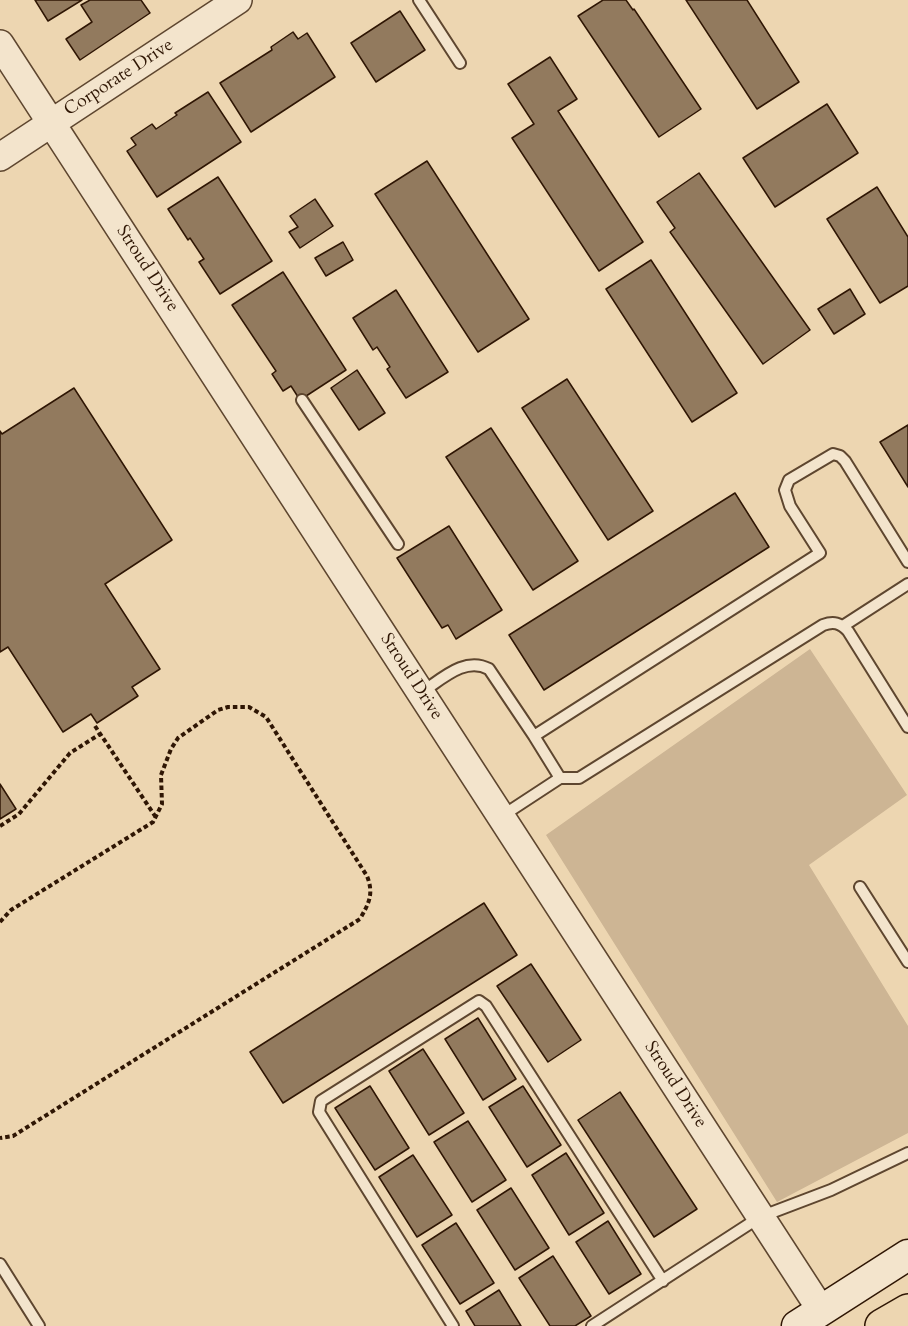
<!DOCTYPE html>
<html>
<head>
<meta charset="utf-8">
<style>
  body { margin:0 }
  canvas { display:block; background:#edd6b1 }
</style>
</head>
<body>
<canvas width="908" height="1326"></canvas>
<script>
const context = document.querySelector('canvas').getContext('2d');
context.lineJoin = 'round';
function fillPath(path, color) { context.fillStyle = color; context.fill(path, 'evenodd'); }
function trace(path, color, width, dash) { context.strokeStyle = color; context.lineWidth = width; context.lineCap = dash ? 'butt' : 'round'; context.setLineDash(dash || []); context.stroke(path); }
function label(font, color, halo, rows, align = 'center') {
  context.font = font + ' Cardo,serif'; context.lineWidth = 5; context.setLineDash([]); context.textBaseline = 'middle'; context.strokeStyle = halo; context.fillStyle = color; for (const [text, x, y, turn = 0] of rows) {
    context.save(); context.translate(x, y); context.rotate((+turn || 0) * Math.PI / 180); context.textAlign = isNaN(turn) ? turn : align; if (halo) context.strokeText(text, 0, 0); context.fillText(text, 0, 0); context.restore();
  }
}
const green = new Path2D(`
  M 810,649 L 907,795 L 809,865 L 908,1026 L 908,1133 L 777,1202 L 546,835 Z`);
const building = new Path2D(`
  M 35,0 L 82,0 L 48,21 Z
  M 90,0 L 141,0 L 150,13 L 80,60 L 66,39 L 92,22 L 81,5 Z
  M 603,0 L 626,0 L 633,10 L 634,9 L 701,109 L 659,137 L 578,16 Z
  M 686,0 L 747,0 L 799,82 L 757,109 Z
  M 400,11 L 425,50 L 376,82 L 351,43 Z
  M 293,32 L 298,39 L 307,33 L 335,77 L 251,132 L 220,83 L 272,50 L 271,47 Z
  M 550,57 L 577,99 L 558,111 L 643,242 L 599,271 L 512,138 L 534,124 L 508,84 Z
  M 208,92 L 241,142 L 157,197 L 127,151 L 136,145 L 131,138 L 152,124 L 156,129 L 177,115 L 175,113 Z
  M 827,104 L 858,153 L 775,207 L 743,158 Z
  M 427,161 L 529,319 L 478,352 L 375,194 Z
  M 699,173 L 810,330 L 763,364 L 670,232 L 675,228 L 657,202 Z
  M 218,177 L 272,261 L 220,294 L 199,262 L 204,259 L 190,238 L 188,240 L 168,209 Z
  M 877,187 L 908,237 L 908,286 L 880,303 L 827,219 Z
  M 315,199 L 333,226 L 300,248 L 289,232 L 298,227 L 290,216 Z
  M 343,242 L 353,260 L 326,276 L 315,258 Z
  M 651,260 L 737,393 L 692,422 L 606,289 Z
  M 283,272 L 346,370 L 300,400 L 291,386 L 283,391 L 272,374 L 276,371 L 232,305 Z
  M 850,289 L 865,314 L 834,334 L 818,309 Z
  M 396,290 L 448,372 L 406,398 L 387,369 L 390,367 L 377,347 L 373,350 L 353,318 Z
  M 357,370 L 385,413 L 359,430 L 331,388 Z
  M 567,379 L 653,511 L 608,540 L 522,408 Z
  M 74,388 L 172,540 L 105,584 L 160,669 L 132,687 L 138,696 L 97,723 L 91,714 L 63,732 L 8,647 L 0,652 L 0,431 L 2,434 Z
  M 908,425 L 908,487 L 880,442 Z
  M 491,428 L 578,561 L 533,590 L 446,457 Z
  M 735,493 L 769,547 L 544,690 L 509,635 Z
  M 449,526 L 502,610 L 456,639 L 448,625 L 442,628 L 397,558 Z
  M 0,784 L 16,809 L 0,819 Z
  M 484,903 L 517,955 L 283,1103 L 250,1052 Z
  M 531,964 L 581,1040 L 548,1062 L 497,986 Z
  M 478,1018 L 516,1079 L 483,1100 L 445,1039 Z
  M 423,1049 L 464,1113 L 429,1135 L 389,1071 Z
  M 370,1086 L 409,1148 L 375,1170 L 335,1108 Z
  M 523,1086 L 561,1145 L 527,1167 L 489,1107 Z
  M 620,1092 L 697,1209 L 654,1237 L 578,1120 Z
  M 468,1121 L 506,1180 L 472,1202 L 434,1142 Z
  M 566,1153 L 604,1213 L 569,1235 L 532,1175 Z
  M 413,1155 L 452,1215 L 417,1237 L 379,1177 Z
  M 511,1188 L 549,1248 L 515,1270 L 477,1210 Z
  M 608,1221 L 641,1274 L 609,1294 L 576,1242 Z
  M 456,1223 L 494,1283 L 460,1304 L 422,1245 Z
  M 553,1256 L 591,1316 L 575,1326 L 550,1326 L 519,1278 Z
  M 499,1290 L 521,1326 L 475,1326 L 466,1311 Z`);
const path = new Path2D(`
  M 95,726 L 155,816
  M 0,826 L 19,814 L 70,753 L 100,734
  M 0,922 L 11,910 L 153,822 L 162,804 L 161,775 L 171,749 L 178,738 L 218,710 L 228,707 L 249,707 L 266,717 L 367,876 C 374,894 369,903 360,919 L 13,1136 L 0,1138`);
const service = new Path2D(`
  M 419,0 L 460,63
  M 302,400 L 398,544
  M 843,626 L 908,584
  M 422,692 C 442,679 465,656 489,669 L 534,736 L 820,553 L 790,506 L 785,490 L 789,480 L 833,454 L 840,456 L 845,461 L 908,562
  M 534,736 L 560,778
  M 502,816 L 560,778 L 579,778 L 823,625 C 834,621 840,623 848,631 L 908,727
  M 860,887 L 908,962
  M 0,1264 L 39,1326
  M 453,1326 L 319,1112 L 321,1101 L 479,1001 L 486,1006 L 663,1281
  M 592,1326 L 760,1217 L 831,1190 L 908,1153`);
const tertiary = new Path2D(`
  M 0,44 L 821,1310
  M 0,157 L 238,0`);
const secondary = new Path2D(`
  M 797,1326 L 908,1255`);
const motorway = new Path2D(`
  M 882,1326 L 908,1311`);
const streetNames = [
  ["Corporate Drive",119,78,-33],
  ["Stroud Drive",147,269,57],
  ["Stroud Drive",411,677,57],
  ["Stroud Drive",675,1085,57]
];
fillPath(green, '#cdb594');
fillPath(building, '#927a5e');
trace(building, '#2f1604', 1.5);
trace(service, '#5e462f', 14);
trace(tertiary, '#5e462f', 30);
trace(secondary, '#2f1604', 33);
trace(motorway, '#2f1604', 36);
trace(path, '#2f1604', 4, [4.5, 3]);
trace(service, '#f3e4cc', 10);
trace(tertiary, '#f3e4cc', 27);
trace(secondary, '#f3e4cc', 30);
trace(motorway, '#edd6b1', 33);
label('18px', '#2f1604', '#f3e4cc', streetNames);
</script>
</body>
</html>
